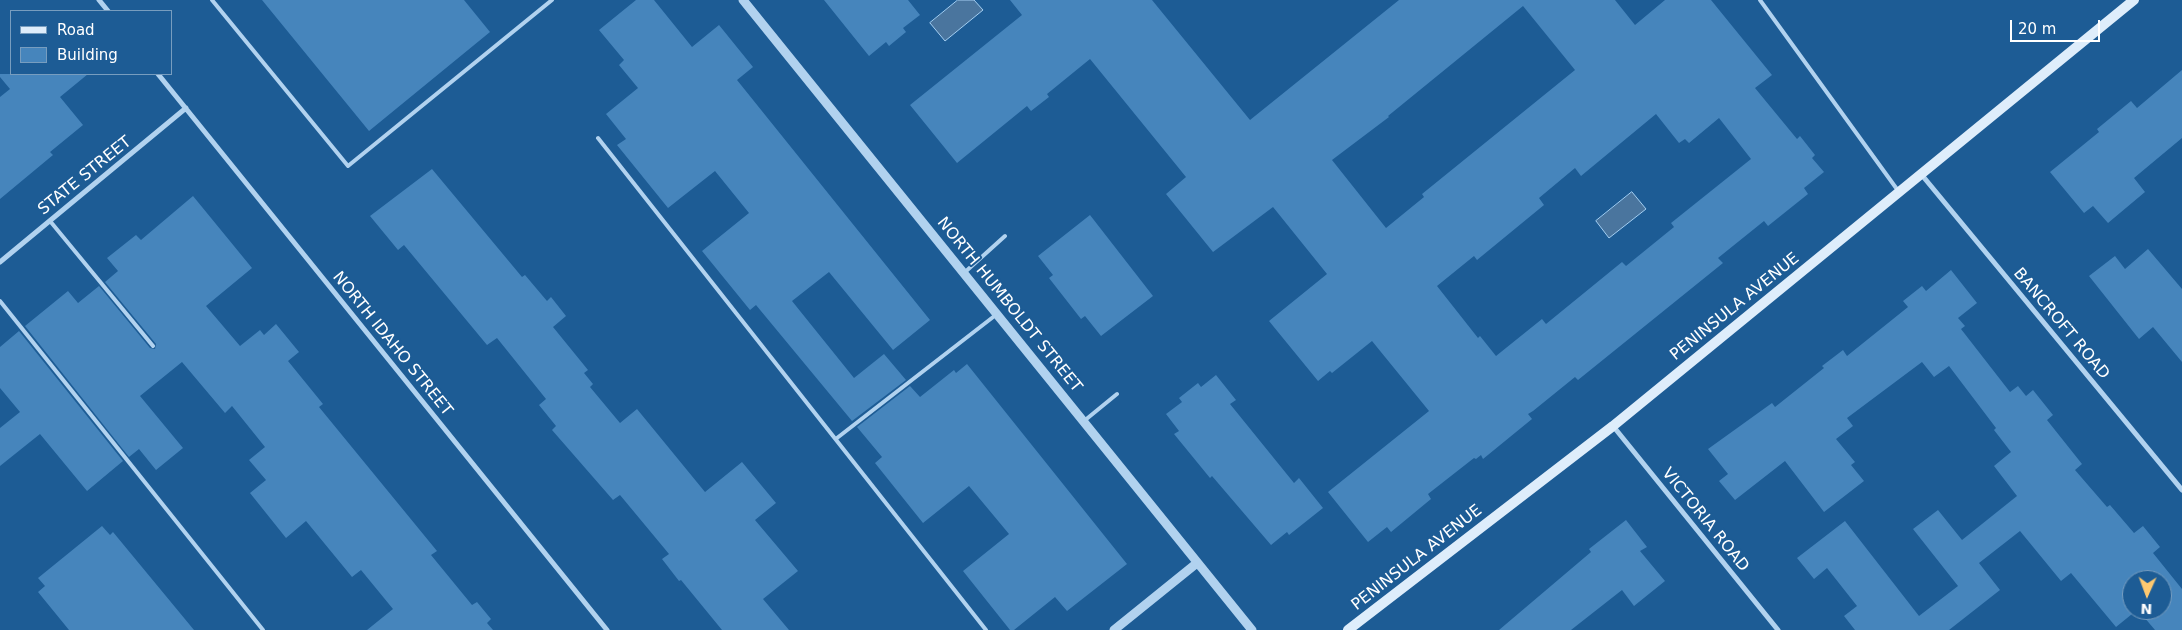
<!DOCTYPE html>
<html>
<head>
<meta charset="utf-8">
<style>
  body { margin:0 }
  #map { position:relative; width:2182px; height:630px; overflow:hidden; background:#1d5c95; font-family:"DejaVu Sans",sans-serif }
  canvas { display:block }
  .legend { position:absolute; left:10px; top:10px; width:162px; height:65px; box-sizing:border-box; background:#1d5c95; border:1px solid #779dbf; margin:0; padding:6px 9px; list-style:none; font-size:15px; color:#fff }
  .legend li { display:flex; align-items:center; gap:10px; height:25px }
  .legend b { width:25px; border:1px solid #779dbf }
  .north { position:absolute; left:2122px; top:570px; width:50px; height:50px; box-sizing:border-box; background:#1d5c95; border:1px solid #779dbf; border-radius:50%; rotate:182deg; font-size:14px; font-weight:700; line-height:20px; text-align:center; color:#fff }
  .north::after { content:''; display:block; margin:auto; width:18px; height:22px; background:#fec970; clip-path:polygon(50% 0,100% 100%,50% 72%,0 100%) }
  .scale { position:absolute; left:2010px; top:20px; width:90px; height:22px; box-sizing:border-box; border:2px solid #fff; border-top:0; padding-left:6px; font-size:15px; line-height:18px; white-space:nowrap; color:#fff; -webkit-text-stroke:4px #1d5c95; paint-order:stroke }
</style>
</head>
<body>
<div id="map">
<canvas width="2182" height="630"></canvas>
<ul class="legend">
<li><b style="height:6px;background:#deedfb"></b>Road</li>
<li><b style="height:14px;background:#4685bc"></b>Building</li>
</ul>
<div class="north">N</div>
<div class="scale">20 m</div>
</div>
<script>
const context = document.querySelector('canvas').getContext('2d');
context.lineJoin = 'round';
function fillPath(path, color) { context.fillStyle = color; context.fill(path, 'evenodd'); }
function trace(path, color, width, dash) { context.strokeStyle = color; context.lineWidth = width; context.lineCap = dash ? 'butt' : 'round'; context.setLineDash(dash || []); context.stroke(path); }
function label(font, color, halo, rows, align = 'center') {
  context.font = font + ' "DejaVu Sans",sans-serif'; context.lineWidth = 4; context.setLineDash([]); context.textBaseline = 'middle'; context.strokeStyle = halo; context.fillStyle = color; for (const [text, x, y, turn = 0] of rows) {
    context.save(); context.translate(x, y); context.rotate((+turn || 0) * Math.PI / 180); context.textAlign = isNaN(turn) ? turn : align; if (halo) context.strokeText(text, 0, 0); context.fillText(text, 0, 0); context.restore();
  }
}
const water = new Path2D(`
  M 958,0 L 974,0 L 983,10 L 945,41 L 930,23 Z
  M 1632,192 L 1646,209 L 1609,238 L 1596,221 Z`);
const building = new Path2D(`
  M 262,0 L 464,0 L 490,32 L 369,131 Z
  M 636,0 L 654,0 L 692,47 L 719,25 L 753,67 L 737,80 L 930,320 L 893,350 L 829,272 L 792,301 L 854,378 L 884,354 L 906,380 L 852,421 L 756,305 L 750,310 L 702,251 L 749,213 L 715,171 L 668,208 L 617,145 L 626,139 L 606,114 L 638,88 L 619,65 L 624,60 L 599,30 Z
  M 824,0 L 908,0 L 920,15 L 903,28 L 906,32 L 889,46 L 886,42 L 869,56 Z
  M 1010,0 L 1152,0 L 1250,120 L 1399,0 L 1615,0 L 1635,25 L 1665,0 L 1711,0 L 1772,75 L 1755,88 L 1797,139 L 1800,136 L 1815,155 L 1812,158 L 1824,172 L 1804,188 L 1808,194 L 1768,226 L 1764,221 L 1718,258 L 1723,263 L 1578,380 L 1575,377 L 1533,411 L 1528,414 L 1532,419 L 1483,459 L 1481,455 L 1476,459 L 1474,458 L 1428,494 L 1431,499 L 1391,532 L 1387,527 L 1368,542 L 1328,492 L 1429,411 L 1372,341 L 1332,373 L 1330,371 L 1318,381 L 1269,321 L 1327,274 L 1273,207 L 1213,252 L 1166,194 L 1186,177 L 1090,59 L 1047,94 L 1049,97 L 1031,111 L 1027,106 L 957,163 L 910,105 L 1022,15 ZM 1523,6 L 1575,70 L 1422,194 L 1424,197 L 1386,228 L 1332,160 L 1389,117 L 1388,116 ZM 1656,114 L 1679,143 L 1685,139 L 1689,143 L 1719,118 L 1751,159 L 1671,223 L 1674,227 L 1626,266 L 1622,262 L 1546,324 L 1542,319 L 1496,356 L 1480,336 L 1478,338 L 1437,286 L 1474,256 L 1477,260 L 1544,205 L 1539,198 L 1575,168 L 1581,176 Z
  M 2182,70 L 2182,138 L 2134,178 L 2145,192 L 2108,223 L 2093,206 L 2084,213 L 2050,172 L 2099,132 L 2097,129 L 2131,101 L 2137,108 Z
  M 0,74 L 88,74 L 60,97 L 83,125 L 50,152 L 53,155 L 0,199 L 0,97 L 10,89 L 0,77 Z
  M 432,169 L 522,277 L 525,275 L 547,301 L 551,297 L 566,316 L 553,327 L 588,370 L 584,373 L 593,384 L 590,387 L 620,423 L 637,409 L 705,492 L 742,462 L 776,503 L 755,520 L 798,571 L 763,599 L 789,630 L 722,630 L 681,580 L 679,581 L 662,559 L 669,554 L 620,495 L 613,500 L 552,430 L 556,426 L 539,405 L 546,399 L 497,338 L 487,345 L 404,245 L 398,250 L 370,216 Z
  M 193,196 L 252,268 L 206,306 L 240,346 L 260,330 L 264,335 L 276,324 L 299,352 L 288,361 L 323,404 L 319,407 L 437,551 L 431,555 L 472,605 L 477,602 L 491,619 L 487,623 L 493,630 L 367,630 L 393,609 L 361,570 L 352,577 L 306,521 L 286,538 L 250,493 L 266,480 L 249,460 L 265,447 L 232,406 L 225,413 L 182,362 L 140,396 L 183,448 L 156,470 L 139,449 L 129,457 L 25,326 L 68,291 L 78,303 L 99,286 L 150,348 L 155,349 L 156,344 L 105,282 L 118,271 L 107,258 L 136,235 L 141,240 Z
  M 1090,215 L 1153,296 L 1101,336 L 1085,316 L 1081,319 L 1049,278 L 1053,275 L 1038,256 Z
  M 2148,249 L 2182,289 L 2182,362 L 2153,327 L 2139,339 L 2089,276 L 2115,256 L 2125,269 Z
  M 1951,270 L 1977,303 L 1958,318 L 1965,326 L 1961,329 L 2010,392 L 2018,386 L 2026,396 L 2033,390 L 2053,415 L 2047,420 L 2082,464 L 2075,470 L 2107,507 L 2110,505 L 2134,533 L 2143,526 L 2160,547 L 2153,553 L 2182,589 L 2182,630 L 2155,630 L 2138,610 L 2162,610 L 2162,580 L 2132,580 L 2132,610 L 2137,610 L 2116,627 L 2071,573 L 2061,581 L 2020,531 L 1979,563 L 2000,590 L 1949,630 L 1855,630 L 1844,616 L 1857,606 L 1827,568 L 1814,579 L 1797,558 L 1845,521 L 1919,616 L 1958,586 L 1913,529 L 1938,510 L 1962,540 L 2017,496 L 1994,466 L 2011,452 L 1994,430 L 1996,428 L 1949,366 L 1934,377 L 1922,362 L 1847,418 L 1853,426 L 1836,439 L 1855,462 L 1851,465 L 1864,481 L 1824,512 L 1785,461 L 1735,500 L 1719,481 L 1728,474 L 1708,449 L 1772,403 L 1775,407 L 1824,368 L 1822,366 L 1843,350 L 1847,356 L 1908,307 L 1903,301 L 1922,286 L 1926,291 Z
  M 19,331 L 123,461 L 87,491 L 40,434 L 0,466 L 0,428 L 20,412 L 0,388 L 0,347 Z
  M 967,364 L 1127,564 L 1067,611 L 1055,597 L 1014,630 L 1010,630 L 963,571 L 1009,534 L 969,486 L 923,523 L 875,463 L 882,457 L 857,427 L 910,386 L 920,397 L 954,370 L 956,373 Z
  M 1216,375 L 1236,400 L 1230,404 L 1294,483 L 1299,478 L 1323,508 L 1289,535 L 1287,532 L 1271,545 L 1212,476 L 1210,478 L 1174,434 L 1179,431 L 1166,414 L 1182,402 L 1179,398 L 1198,383 L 1201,387 Z
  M 1626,520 L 1647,547 L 1640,551 L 1665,581 L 1634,606 L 1622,590 L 1571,630 L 1499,630 L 1591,552 L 1589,549 Z
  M 102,526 L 110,535 L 113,532 L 194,630 L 69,630 L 38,592 L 45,586 L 38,578 Z`);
const service = new Path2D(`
  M 212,0 L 348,166 L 552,0
  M 1760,0 L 1899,192
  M 598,138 L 986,630
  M 50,221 L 153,346
  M 964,273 L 1005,236
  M 0,301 L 263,630
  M 1084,421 L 1117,394
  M 837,438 L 997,314`);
const minor = new Path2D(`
  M 99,0 L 108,11
  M 158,74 L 607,630
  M 1921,174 L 2182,490
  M 0,262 L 186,108
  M 1613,426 L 1778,630`);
const tertiary = new Path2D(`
  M 743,0 L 1252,630
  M 1114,630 L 1197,563`);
const secondary = new Path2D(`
  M 1348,630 L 1613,426 L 2134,0`);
const streetNames = [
  ["STATE STREET",85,176,-39],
  ["NORTH HUMBOLDT STREET",1009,305,51],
  ["PENINSULA AVENUE",1735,307,-39],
  ["BANCROFT ROAD",2061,324,50],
  ["NORTH IDAHO STREET",392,344,51],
  ["VICTORIA ROAD",1705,520,51],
  ["PENINSULA AVENUE",1417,558,-38]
];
fillPath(water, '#4a759e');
trace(water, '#a4cef1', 1);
fillPath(building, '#4685bc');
trace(service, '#b1d2ef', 4);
trace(minor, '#b1d2ef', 5);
trace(tertiary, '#b1d2ef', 9);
trace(secondary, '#deedfb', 10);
label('16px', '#fff', '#1d5c95', streetNames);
</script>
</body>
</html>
